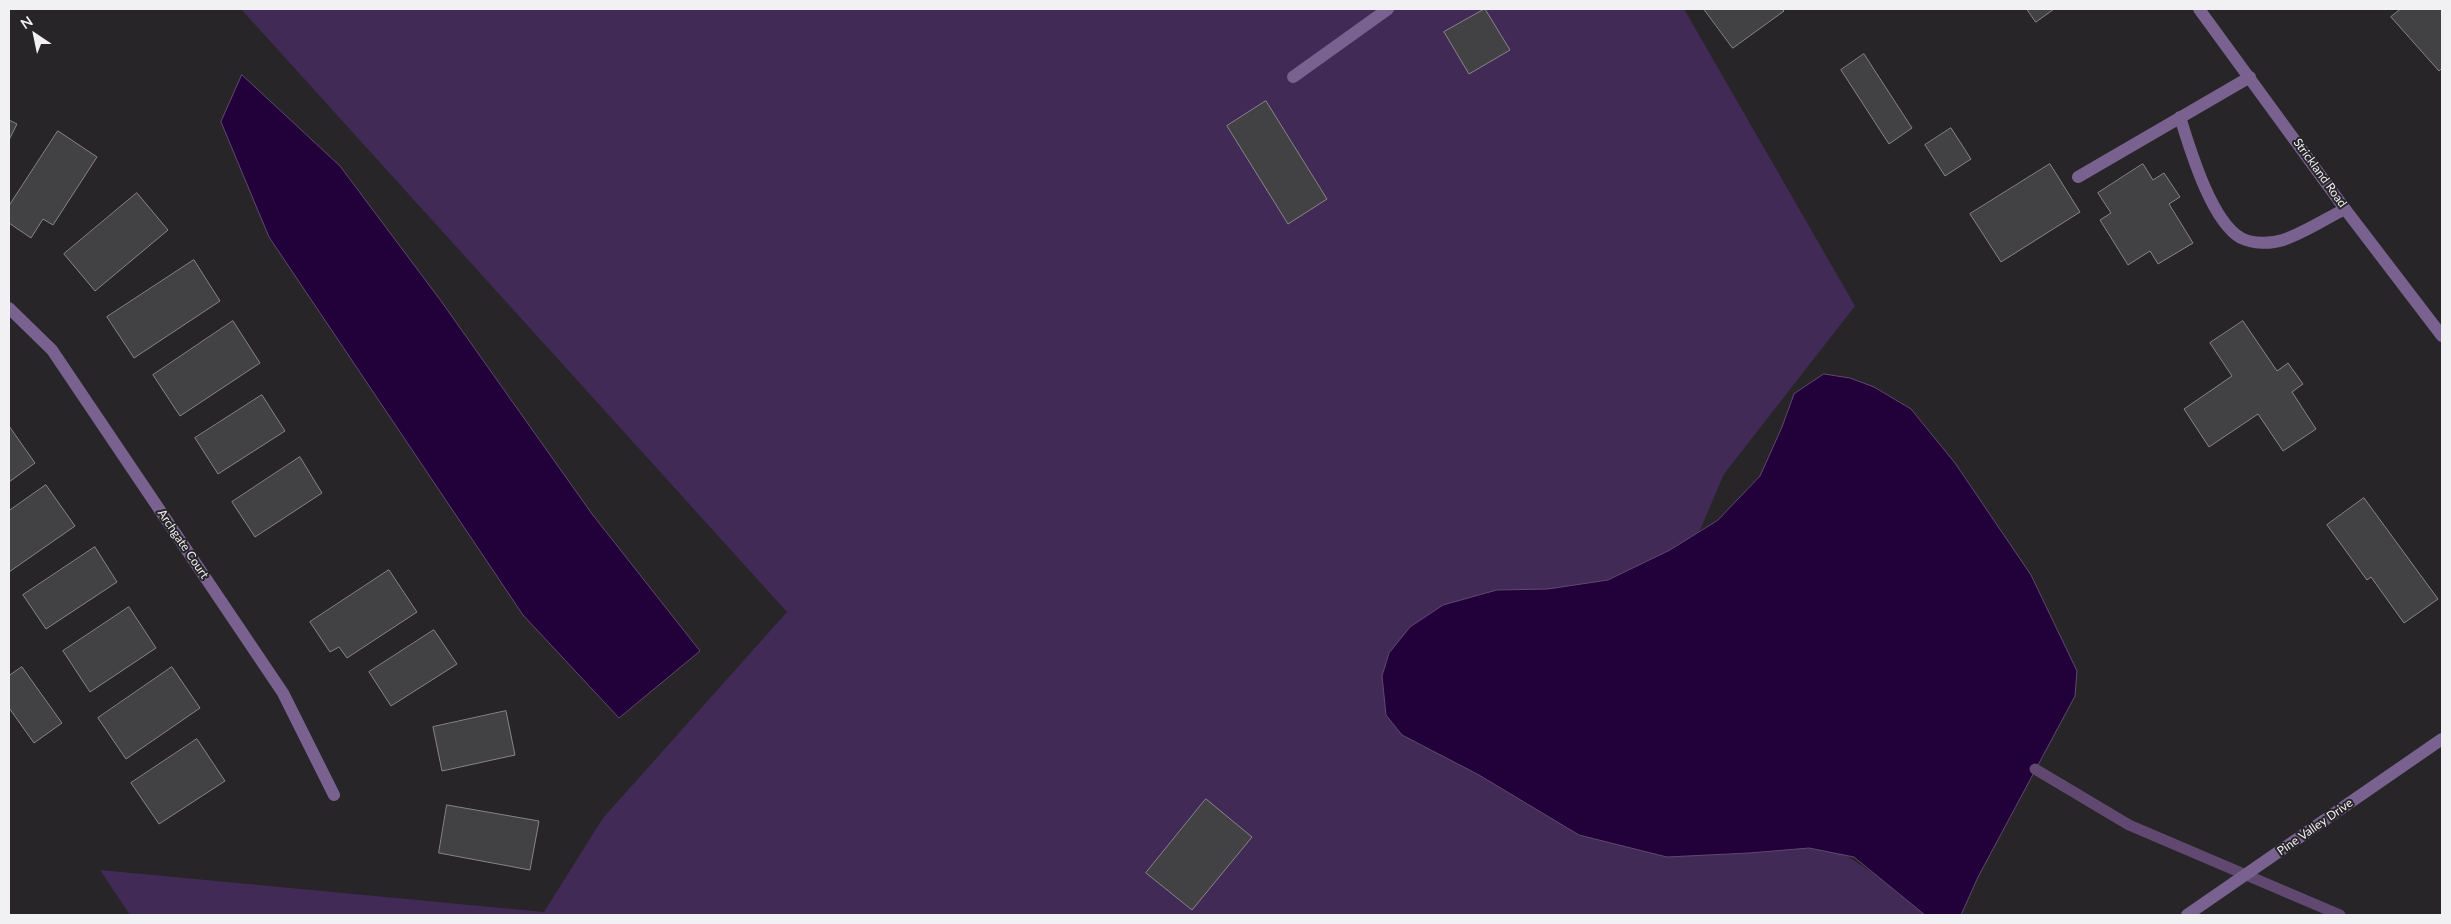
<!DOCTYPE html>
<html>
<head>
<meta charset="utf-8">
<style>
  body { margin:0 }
  #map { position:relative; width:2451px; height:924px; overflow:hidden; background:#272528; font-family:Lato,sans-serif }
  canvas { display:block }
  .frame { position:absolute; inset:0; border:10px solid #f1f0f2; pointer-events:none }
  .north { position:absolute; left:10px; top:10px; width:50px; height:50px; -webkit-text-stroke:4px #272528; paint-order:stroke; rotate:326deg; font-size:14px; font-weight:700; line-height:20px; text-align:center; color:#f1f0f2 }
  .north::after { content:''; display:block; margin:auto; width:18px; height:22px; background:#f1f0f2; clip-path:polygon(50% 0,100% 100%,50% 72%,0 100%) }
</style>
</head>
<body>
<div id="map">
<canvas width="2451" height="924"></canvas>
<div class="frame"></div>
<div class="north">N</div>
</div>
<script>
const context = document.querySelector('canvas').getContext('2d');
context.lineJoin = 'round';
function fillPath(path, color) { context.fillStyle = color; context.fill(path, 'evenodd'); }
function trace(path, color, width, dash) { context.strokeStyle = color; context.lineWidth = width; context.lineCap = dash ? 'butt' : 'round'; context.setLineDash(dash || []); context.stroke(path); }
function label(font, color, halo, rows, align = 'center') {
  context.font = font + ' Lato,sans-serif'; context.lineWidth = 4; context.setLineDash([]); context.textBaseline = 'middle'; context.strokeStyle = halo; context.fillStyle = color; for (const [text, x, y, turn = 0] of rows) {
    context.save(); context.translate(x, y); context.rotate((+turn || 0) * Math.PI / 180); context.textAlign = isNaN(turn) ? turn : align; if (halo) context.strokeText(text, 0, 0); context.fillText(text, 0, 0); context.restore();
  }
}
const green = new Path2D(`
  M 241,9 L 1684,9 L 1855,306 L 1724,474 L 1651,644 L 1788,816 L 1935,915 L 130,915 L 100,870 L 544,912 L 603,818 L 787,612 Z`);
const water = new Path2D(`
  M 242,75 L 340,166 L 441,301 L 592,514 L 700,651 L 619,718 L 523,615 L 269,237 L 221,122 Z
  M 1824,374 L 1850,378 L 1874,387 L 1911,409 L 1955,463 L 2031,575 L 2077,671 L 2075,696 L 1978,877 L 1961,915 L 1925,915 L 1854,857 L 1809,848 L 1749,853 L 1667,857 L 1579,835 L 1479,775 L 1402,735 L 1386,715 L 1382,676 L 1389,653 L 1410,627 L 1443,605 L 1497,590 L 1548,589 L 1608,580 L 1670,550 L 1718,520 L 1760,476 L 1782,427 L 1794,394 Z`);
const stream = new Path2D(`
  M 2035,769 L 2129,825 L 2340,915`);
const building = new Path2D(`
  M 1485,9 L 1510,50 L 1469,74 L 1444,32 Z
  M 1704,9 L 1782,9 L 1784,11 L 1733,48 Z
  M 2027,9 L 2054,9 L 2036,22 Z
  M 2401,9 L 2442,9 L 2442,68 L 2439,71 L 2391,17 Z
  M 1864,54 L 1912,128 L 1889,144 L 1841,70 Z
  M 1266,101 L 1327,199 L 1288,224 L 1227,126 Z
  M 9,120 L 17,124 L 9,140 Z
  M 1951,128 L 1971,159 L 1945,176 L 1925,145 Z
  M 58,131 L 97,157 L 53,225 L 43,219 L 31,238 L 9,223 L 9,206 Z
  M 2050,164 L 2080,212 L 2001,262 L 1970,214 Z
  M 2143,164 L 2153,180 L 2164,173 L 2180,197 L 2169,204 L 2193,243 L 2158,264 L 2150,251 L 2128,265 L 2100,220 L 2111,213 L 2098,193 Z
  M 137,193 L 168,230 L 95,291 L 64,254 Z
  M 194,260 L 220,301 L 134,358 L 107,317 Z
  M 233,321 L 260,363 L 180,416 L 153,375 Z
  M 2243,321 L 2277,371 L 2288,363 L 2303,384 L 2292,392 L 2316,429 L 2283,451 L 2258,414 L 2209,447 L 2184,409 L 2232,376 L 2210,343 Z
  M 262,395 L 285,431 L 218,474 L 195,438 Z
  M 9,426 L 35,463 L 9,482 Z
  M 300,457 L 322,493 L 255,537 L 232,502 Z
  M 46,485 L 75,526 L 9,572 L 9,511 Z
  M 2364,498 L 2438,599 L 2404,623 L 2371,577 L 2367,580 L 2327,525 Z
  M 95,547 L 117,582 L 46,629 L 23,595 Z
  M 389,570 L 417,612 L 347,658 L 339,647 L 330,652 L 310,622 Z
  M 129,607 L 156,648 L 90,692 L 63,651 Z
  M 434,630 L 457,664 L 391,706 L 369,672 Z
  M 22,667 L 62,723 L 34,743 L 9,708 L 9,676 Z
  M 172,667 L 200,708 L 126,759 L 98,718 Z
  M 506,711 L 515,755 L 442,771 L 433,727 Z
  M 197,739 L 225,781 L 159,824 L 131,783 Z
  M 1206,799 L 1252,837 L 1192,910 L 1146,873 Z
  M 447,805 L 539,821 L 530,870 L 439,853 Z`);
const service = new Path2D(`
  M 1293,77 L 1388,9
  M 2180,117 C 2190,149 2211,221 2241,238 C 2253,244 2271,244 2283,240 C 2304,233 2325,219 2345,209
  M 2078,177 L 2250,77`);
const minor = new Path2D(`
  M 2199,9 L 2345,209 L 2442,336
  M 9,308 L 52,350 L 283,693 L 334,795
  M 2187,915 L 2442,739`);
const streetNames = [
  ["Strickland Road",2320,173,54],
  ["Archgate Court",183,544,56],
  ["Pine Valley Drive",2315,827,-35]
];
fillPath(green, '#422a57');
fillPath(water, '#220039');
trace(water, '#604870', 1);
trace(stream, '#604870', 11);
fillPath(building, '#424144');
trace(building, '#878588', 1);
trace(service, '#796290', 12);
trace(minor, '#796290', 12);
label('12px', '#f1f0f2', '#272528', streetNames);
</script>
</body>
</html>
